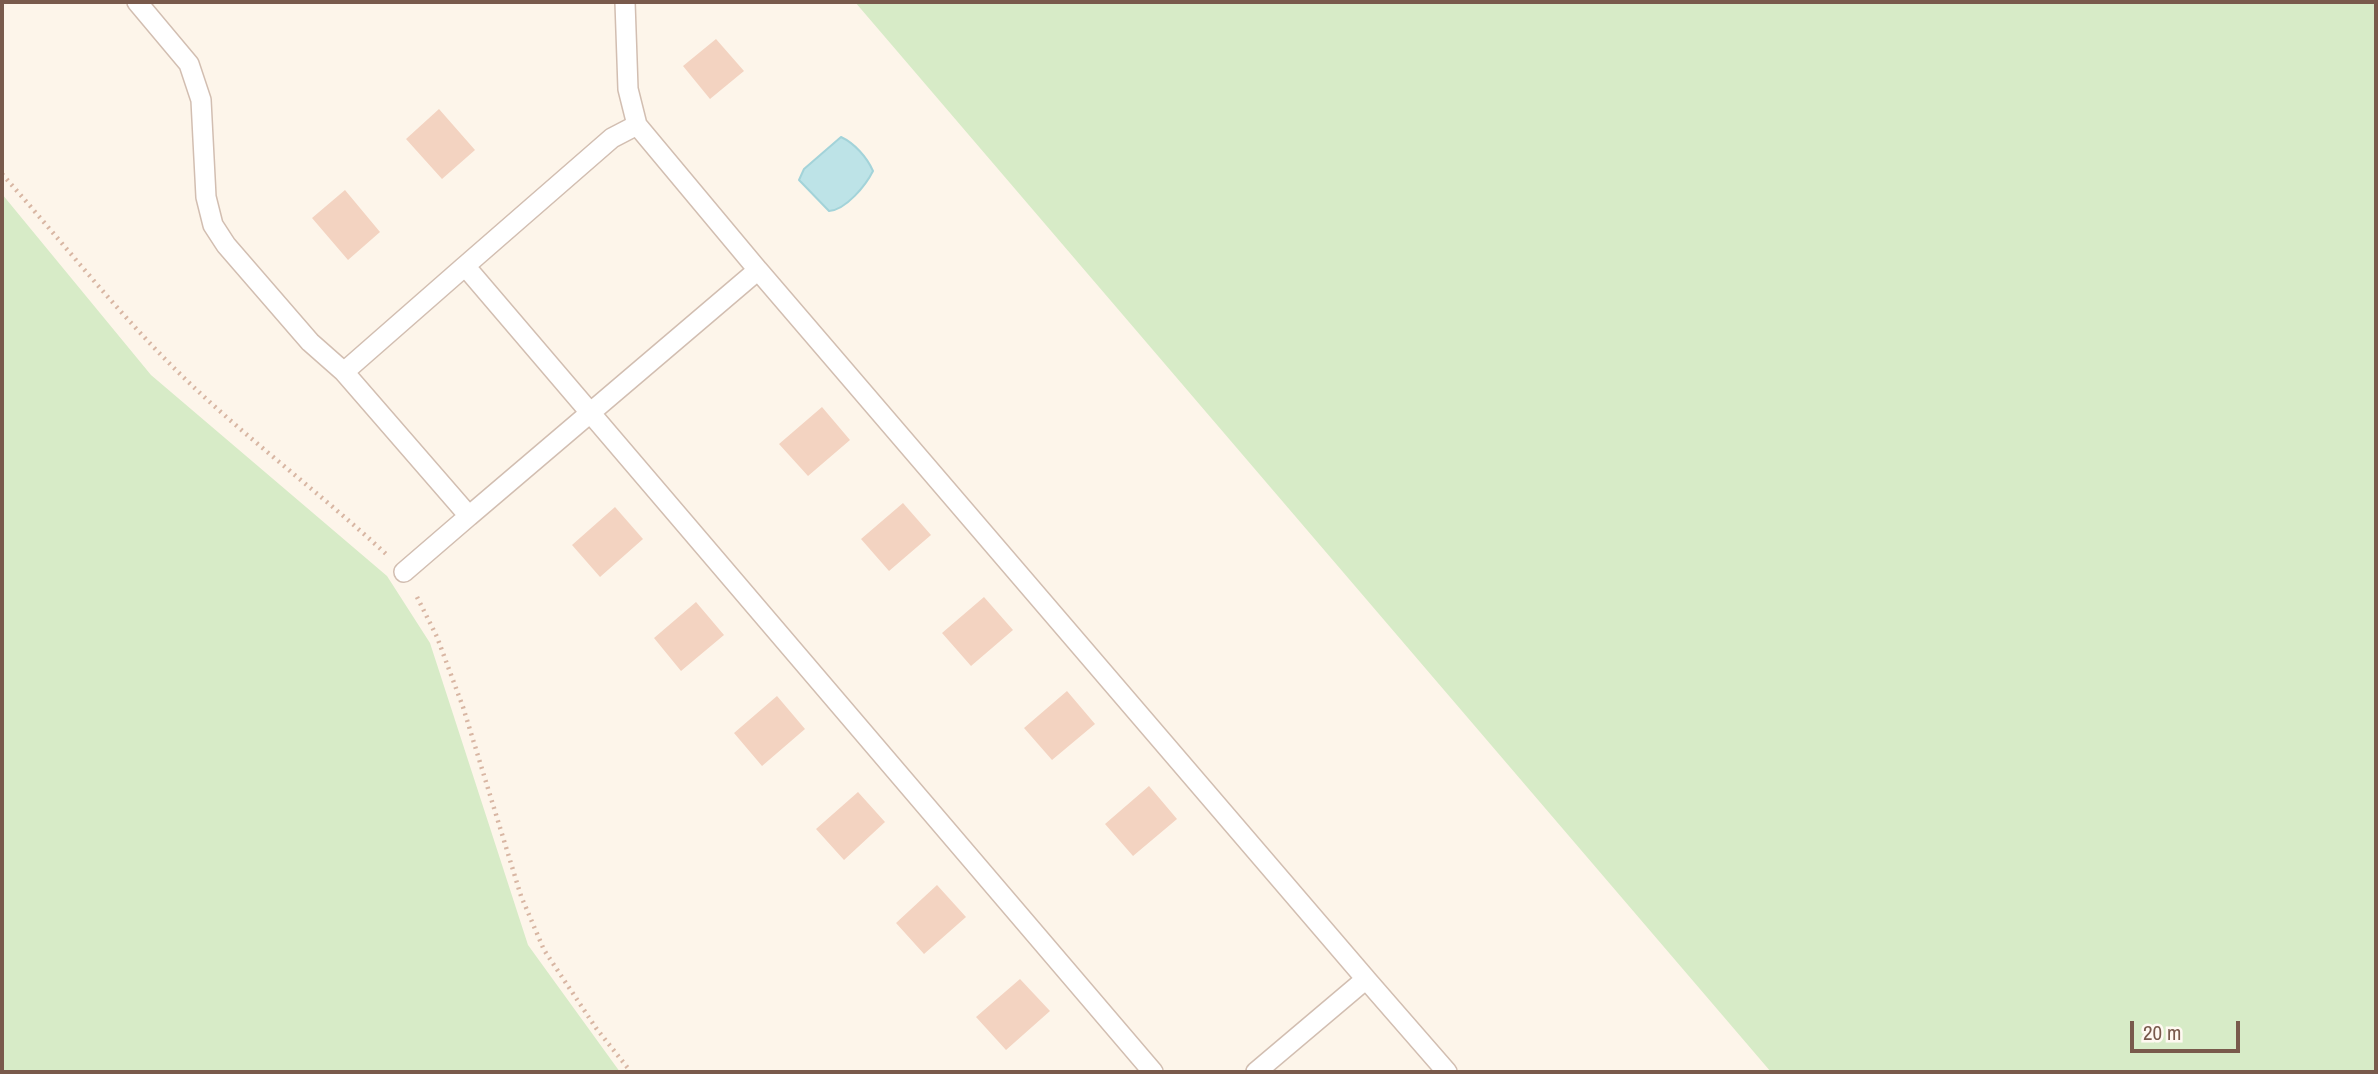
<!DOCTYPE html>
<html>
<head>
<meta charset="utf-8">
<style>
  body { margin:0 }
  #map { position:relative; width:2378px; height:1074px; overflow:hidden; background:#fdf5ea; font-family:"Archivo Narrow",sans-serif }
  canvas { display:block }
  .frame { position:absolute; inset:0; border:4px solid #795a4c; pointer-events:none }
  .scale { position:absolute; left:2130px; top:1021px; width:110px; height:32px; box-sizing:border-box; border:4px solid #795a4c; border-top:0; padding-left:9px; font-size:21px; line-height:24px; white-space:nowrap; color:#795a4c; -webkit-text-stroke:5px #fff9f1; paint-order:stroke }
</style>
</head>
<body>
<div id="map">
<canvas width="2378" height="1074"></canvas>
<div class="frame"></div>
<div class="scale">20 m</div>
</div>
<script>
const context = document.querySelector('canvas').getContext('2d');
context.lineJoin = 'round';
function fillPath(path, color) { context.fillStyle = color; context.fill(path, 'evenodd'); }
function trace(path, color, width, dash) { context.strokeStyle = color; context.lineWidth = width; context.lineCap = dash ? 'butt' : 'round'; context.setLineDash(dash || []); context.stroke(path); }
const green = new Path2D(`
  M 855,2 L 2376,2 L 2376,1072 L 1771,1072 Z
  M 2,194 L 151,375 L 387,576 L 430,643 L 528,945 L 620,1072 L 2,1072 Z`);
const water = new Path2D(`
  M 841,137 C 854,143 867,157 873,171 C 866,185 846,210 829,211 L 799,180 L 804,169 Z`);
const building = new Path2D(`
  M 716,39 L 744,71 L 710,99 L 683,66 Z
  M 439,109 L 475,150 L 442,179 L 406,139 Z
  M 345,190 L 380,232 L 348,260 L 312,218 Z
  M 822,407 L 850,440 L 808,476 L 779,444 Z
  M 903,503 L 931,535 L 889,571 L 861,539 Z
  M 615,507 L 643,539 L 600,577 L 572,545 Z
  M 984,597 L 1013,630 L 971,666 L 942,633 Z
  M 696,602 L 724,635 L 681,671 L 654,638 Z
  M 1067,691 L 1095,724 L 1052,760 L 1024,728 Z
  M 777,696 L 805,729 L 762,766 L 734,733 Z
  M 1149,786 L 1177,819 L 1133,856 L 1105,824 Z
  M 858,792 L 885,822 L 844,860 L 816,829 Z
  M 937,885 L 966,917 L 924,954 L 896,923 Z
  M 1020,979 L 1050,1011 L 1006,1050 L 976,1017 Z`);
const path = new Path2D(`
  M 2,174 C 61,240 115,310 178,372 C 244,437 318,491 386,554
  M 417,597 L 437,637 L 463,707 L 521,896 L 544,950 L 596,1028 L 631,1072`);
const lane = new Path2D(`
  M 137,2 L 189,64 L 201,100 L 206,197 L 213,225 L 226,245 L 310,342 L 344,372
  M 625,2 L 628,89 L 637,125
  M 465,266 L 612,138 L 637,125 L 758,270 L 469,516 L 344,372 L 465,266 L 1153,1072
  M 758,270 L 1366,979 L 1256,1072
  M 404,572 L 469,516
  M 1366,979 L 1447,1072`);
fillPath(green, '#d7ebc7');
fillPath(water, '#bde3e7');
trace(water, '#a3d3d9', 2);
fillPath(building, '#f3d3c1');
trace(lane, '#d2beb1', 22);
trace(path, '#d8b6a3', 4.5, [2, 5]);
trace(lane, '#fff', 19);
</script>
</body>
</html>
